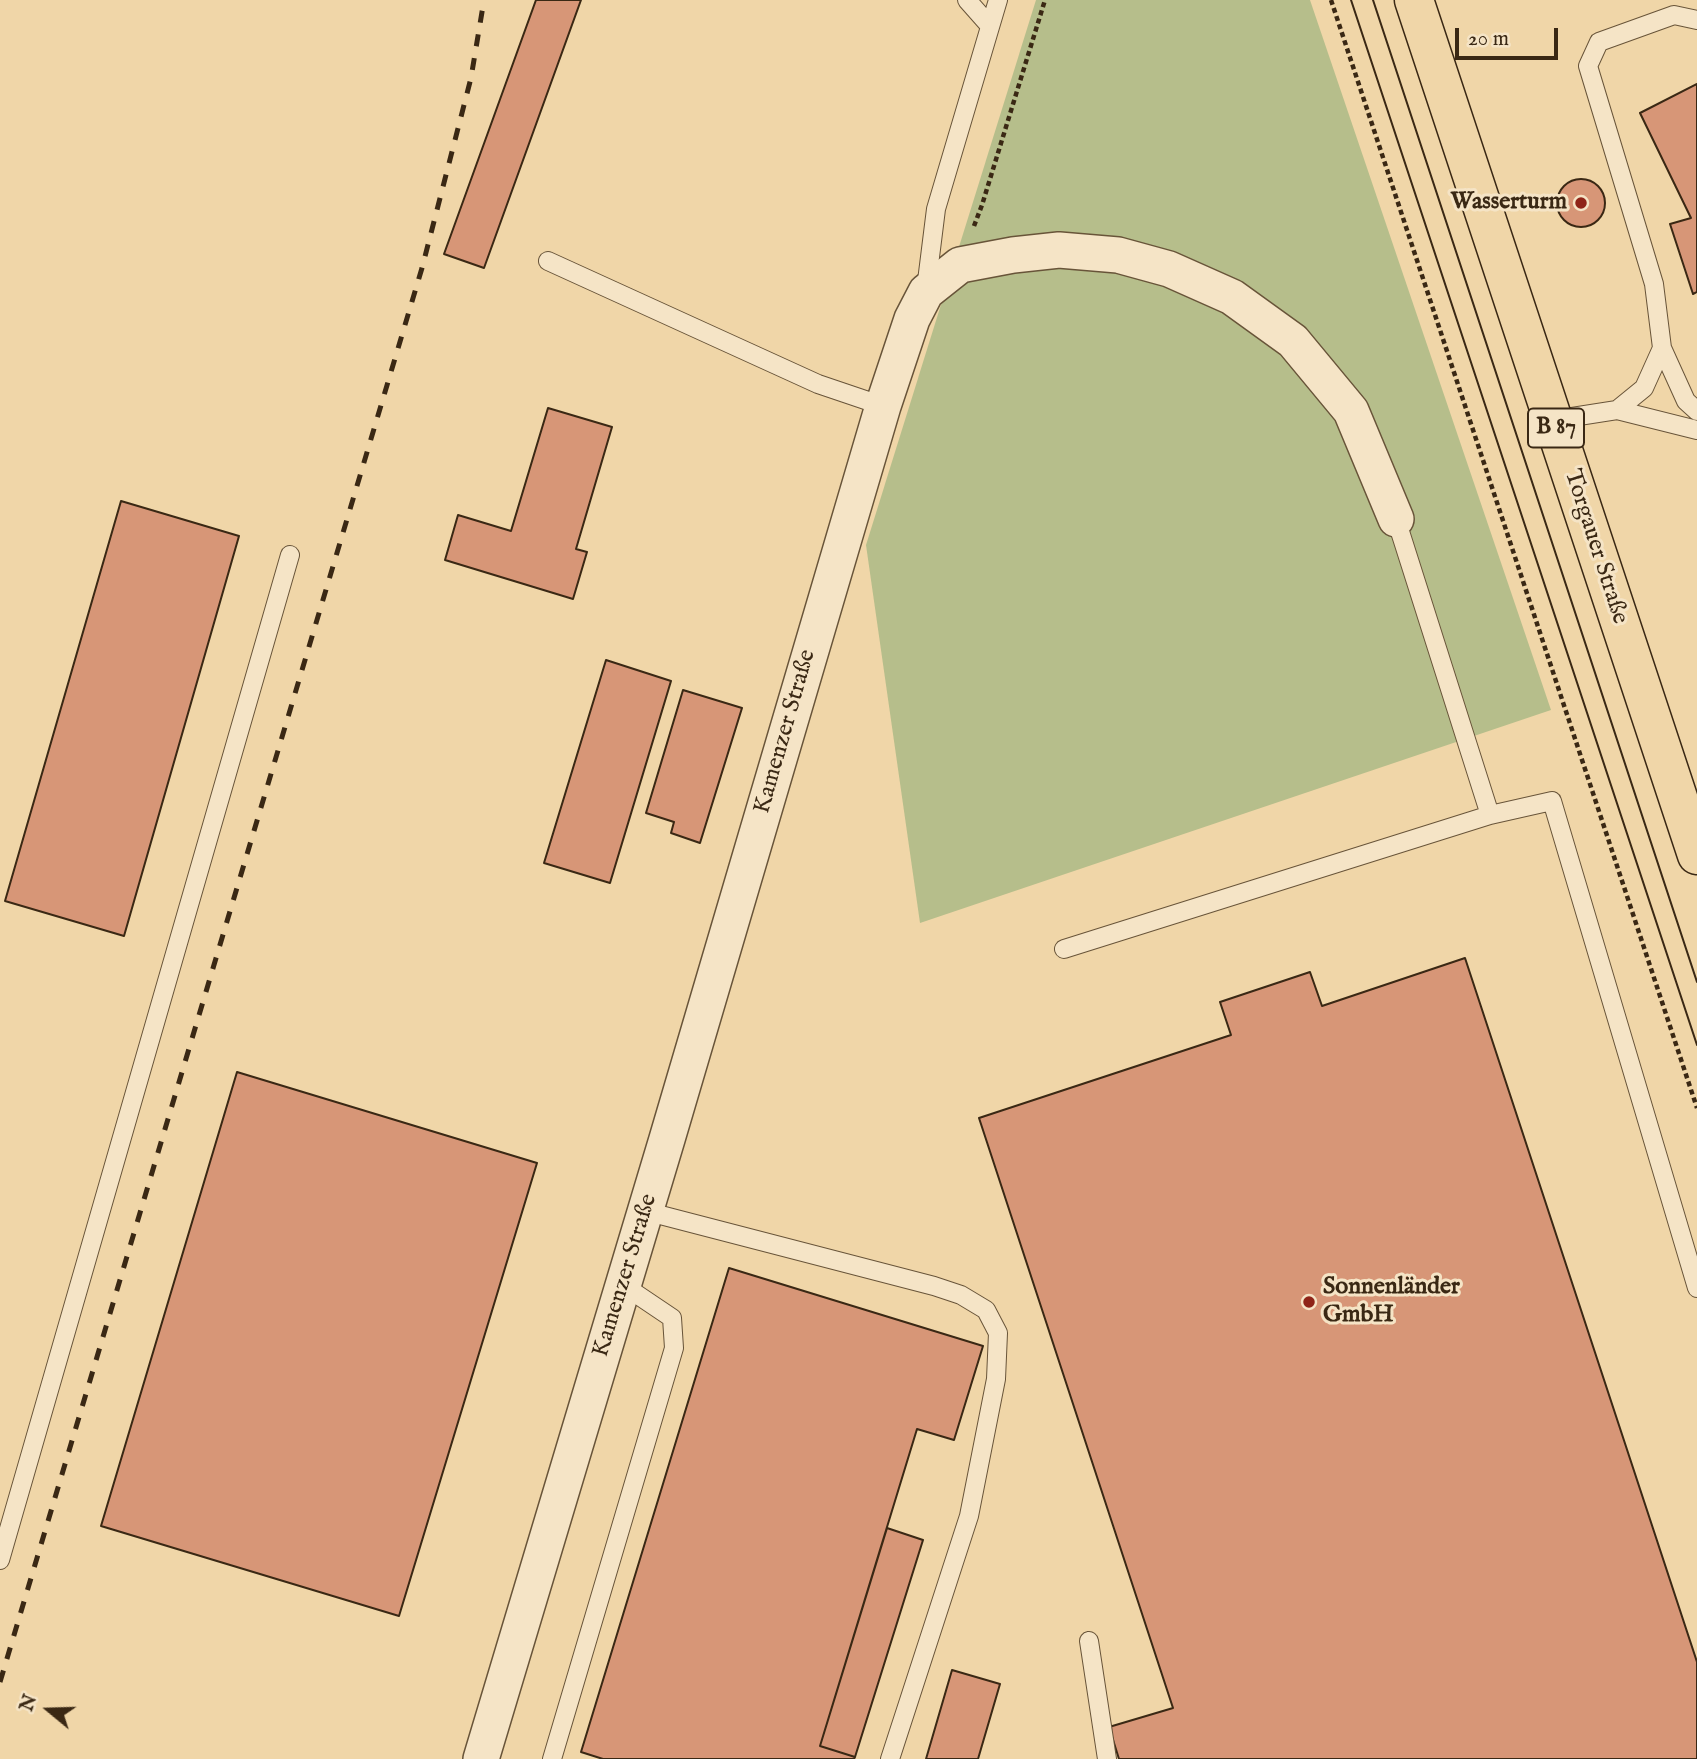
<!DOCTYPE html>
<html>
<head>
<meta charset="utf-8">
<style>
  body { margin:0 }
  #map { position:relative; width:1697px; height:1759px; overflow:hidden; background:#f0d6a8; font-family:"IM FELL English",serif }
  canvas { display:block }
  .north { position:absolute; left:14px; top:1675px; width:70px; height:70px; -webkit-text-stroke:5px #f5e4c6; paint-order:stroke; rotate:289deg; font-size:19px; font-weight:700; line-height:28px; text-align:center; color:#3a2814 }
  .north::after { content:''; display:block; margin:auto; width:24px; height:32px; background:#3a2814; clip-path:polygon(50% 0,100% 100%,50% 72%,0 100%) }
  .scale { position:absolute; left:1455px; top:28px; width:103px; height:32px; box-sizing:border-box; border:4px solid #3a2814; border-top:0; padding-left:9px; font-size:21px; line-height:24px; white-space:nowrap; color:#3a2814; -webkit-text-stroke:5px #f5e4c6; paint-order:stroke }
</style>
</head>
<body>
<div id="map">
<canvas width="1697" height="1759"></canvas>
<div class="north">N</div>
<div class="scale">20 m</div>
</div>
<script>
const context = document.querySelector('canvas').getContext('2d');
context.lineJoin = 'round';
function fillPath(path, color) { context.fillStyle = color; context.fill(path, 'evenodd'); }
function trace(path, color, width, dash) { context.strokeStyle = color; context.lineWidth = width; context.lineCap = dash ? 'butt' : 'round'; context.setLineDash(dash || []); context.stroke(path); }
function label(font, color, halo, rows, align = 'center') {
  context.font = font + ' "IM FELL English",serif'; context.lineWidth = 6; context.setLineDash([]); context.textBaseline = 'middle'; context.strokeStyle = halo; context.fillStyle = color; for (const [text, x, y, turn = 0] of rows) {
    context.save(); context.translate(x, y); context.rotate((+turn || 0) * Math.PI / 180); context.textAlign = isNaN(turn) ? turn : align; if (halo) context.strokeText(text, 0, 0); context.fillText(text, 0, 0); context.restore();
  }
}
const green = new Path2D(`
  M 1036,0 L 1310,0 L 1551,710 L 920,923 L 866,545 Z`);
const building = new Path2D(`
  M 536,0 L 581,0 L 484,268 L 444,254 Z
  M 1697,84 L 1697,292 L 1693,294 L 1670,224 L 1691,218 L 1640,113 Z
  M1557 203a24 24 0 1 1 48 0a24 24 0 1 1-48 0Z
  M 548,408 L 612,427 L 576,549 L 587,552 L 573,599 L 445,560 L 458,515 L 511,531 Z
  M 121,501 L 239,536 L 124,936 L 5,901 Z
  M 606,660 L 671,681 L 610,883 L 544,863 Z
  M 683,690 L 742,708 L 700,843 L 671,833 L 674,822 L 646,813 Z
  M 1465,958 L 1697,1662 L 1697,1759 L 1119,1759 L 1109,1727 L 1173,1708 L 979,1118 L 1231,1035 L 1220,1002 L 1310,972 L 1322,1006 Z
  M 237,1072 L 537,1163 L 399,1616 L 101,1526 Z
  M 729,1268 L 983,1346 L 954,1440 L 917,1429 L 820,1746 L 855,1757 L 854,1759 L 603,1759 L 581,1752 Z
  M 887,1528 L 923,1540 L 855,1757 L 820,1746 Z
  M 952,1670 L 1000,1684 L 978,1759 L 926,1759 Z`);
const path = new Path2D(`
  M 1331,0 L 1697,1108
  M 974,226 L 982,205 L 1045,0`);
const lane = new Path2D(`
  M 967,0 L 990,26
  M 548,261 L 818,384 L 883,406
  M 926,289 L 936,209 L 998,0
  M 1662,348 L 1686,401 L 1697,411
  M 1617,410 L 1644,388 L 1662,348 L 1654,284 L 1588,66 L 1599,42 L 1674,15 L 1697,20
  M 1553,420 L 1617,410 L 1697,430
  M 1396,519 L 1490,815
  M 1064,949 L 1490,815 L 1552,801 L 1697,1288
  M 645,1211 L 934,1286 L 961,1295 L 986,1310 L 998,1333 L 996,1379 L 969,1516 L 890,1759
  M 0,1560 L 290,555
  M 1089,1641 L 1107,1759
  M 552,1759 L 674,1348 L 672,1318 L 623,1285`);
const street = new Path2D(`
  M 481,1759 L 667,1139 L 883,406 L 912,319 L 926,292 L 960,265 L 1013,255 L 1059,250 L 1118,255 L 1169,269 L 1232,297 L 1293,341 L 1351,411 L 1396,519`);
const primary = new Path2D(`
  M 1414,0 L 1697,855`);
const tram = new Path2D(`
  M 1351,0 L 1697,1045
  M 1373,0 L 1697,982`);
const rail = new Path2D(`
  M 0,1682 L 422,268 L 471,78 L 484,0`);
const markers = [
  [1581,203,7,"#8f2418"],
  [1309,1302,7,"#8f2418"]
];
const shields = [
  [1556,428,56]
];
const shieldNames = [
  ["B 87",1556,428]
];
const poiNames = [
  ["Wasserturm",1567,203],
  ["Sonnenländer",1323,1288,"left"],
  ["GmbH",1323,1316,"left"]
];
const streetNames = [
  ["Torgauer Straße",1595,547,72],
  ["Kamenzer Straße",786,732,-74],
  ["Kamenzer Straße",626,1276,-73]
];
fillPath(green, '#b6be8b');
fillPath(building, '#d79677');
trace(building, '#3a2814', 2);
trace(lane, '#685439', 20);
trace(street, '#685439', 38);
trace(primary, '#3a2814', 41);
trace(path, '#3a2814', 4.5, [5, 3.5]);
trace(lane, '#f5e4c6', 18);
trace(street, '#f5e4c6', 35);
trace(primary, '#f0d6a8', 38);
trace(tram, '#3a2814', 2);
trace(rail, '#3a2814', 5, [12, 12]);
for (const [x, y, r, color] of markers) { const dot = new Path2D(); dot.arc(x, y, r, 0, 2 * Math.PI); context.fillStyle = color; context.fill(dot); trace(dot, '#f5e4c6', 2.5); }
for (const [x, y, w] of shields) { const box = new Path2D(); box.roundRect(x - w / 2, y - 19.5, w, 39, 5); context.fillStyle = '#f5e4c6'; context.fill(box); trace(box, '#3a2814', 2); }
label('bold 23px', '#3a2814', null, shieldNames);
label('bold 24px', '#3a2814', '#f5e4c6', poiNames, 'right');
label('24px', '#3a2814', '#f5e4c6', streetNames);
</script>
</body>
</html>
